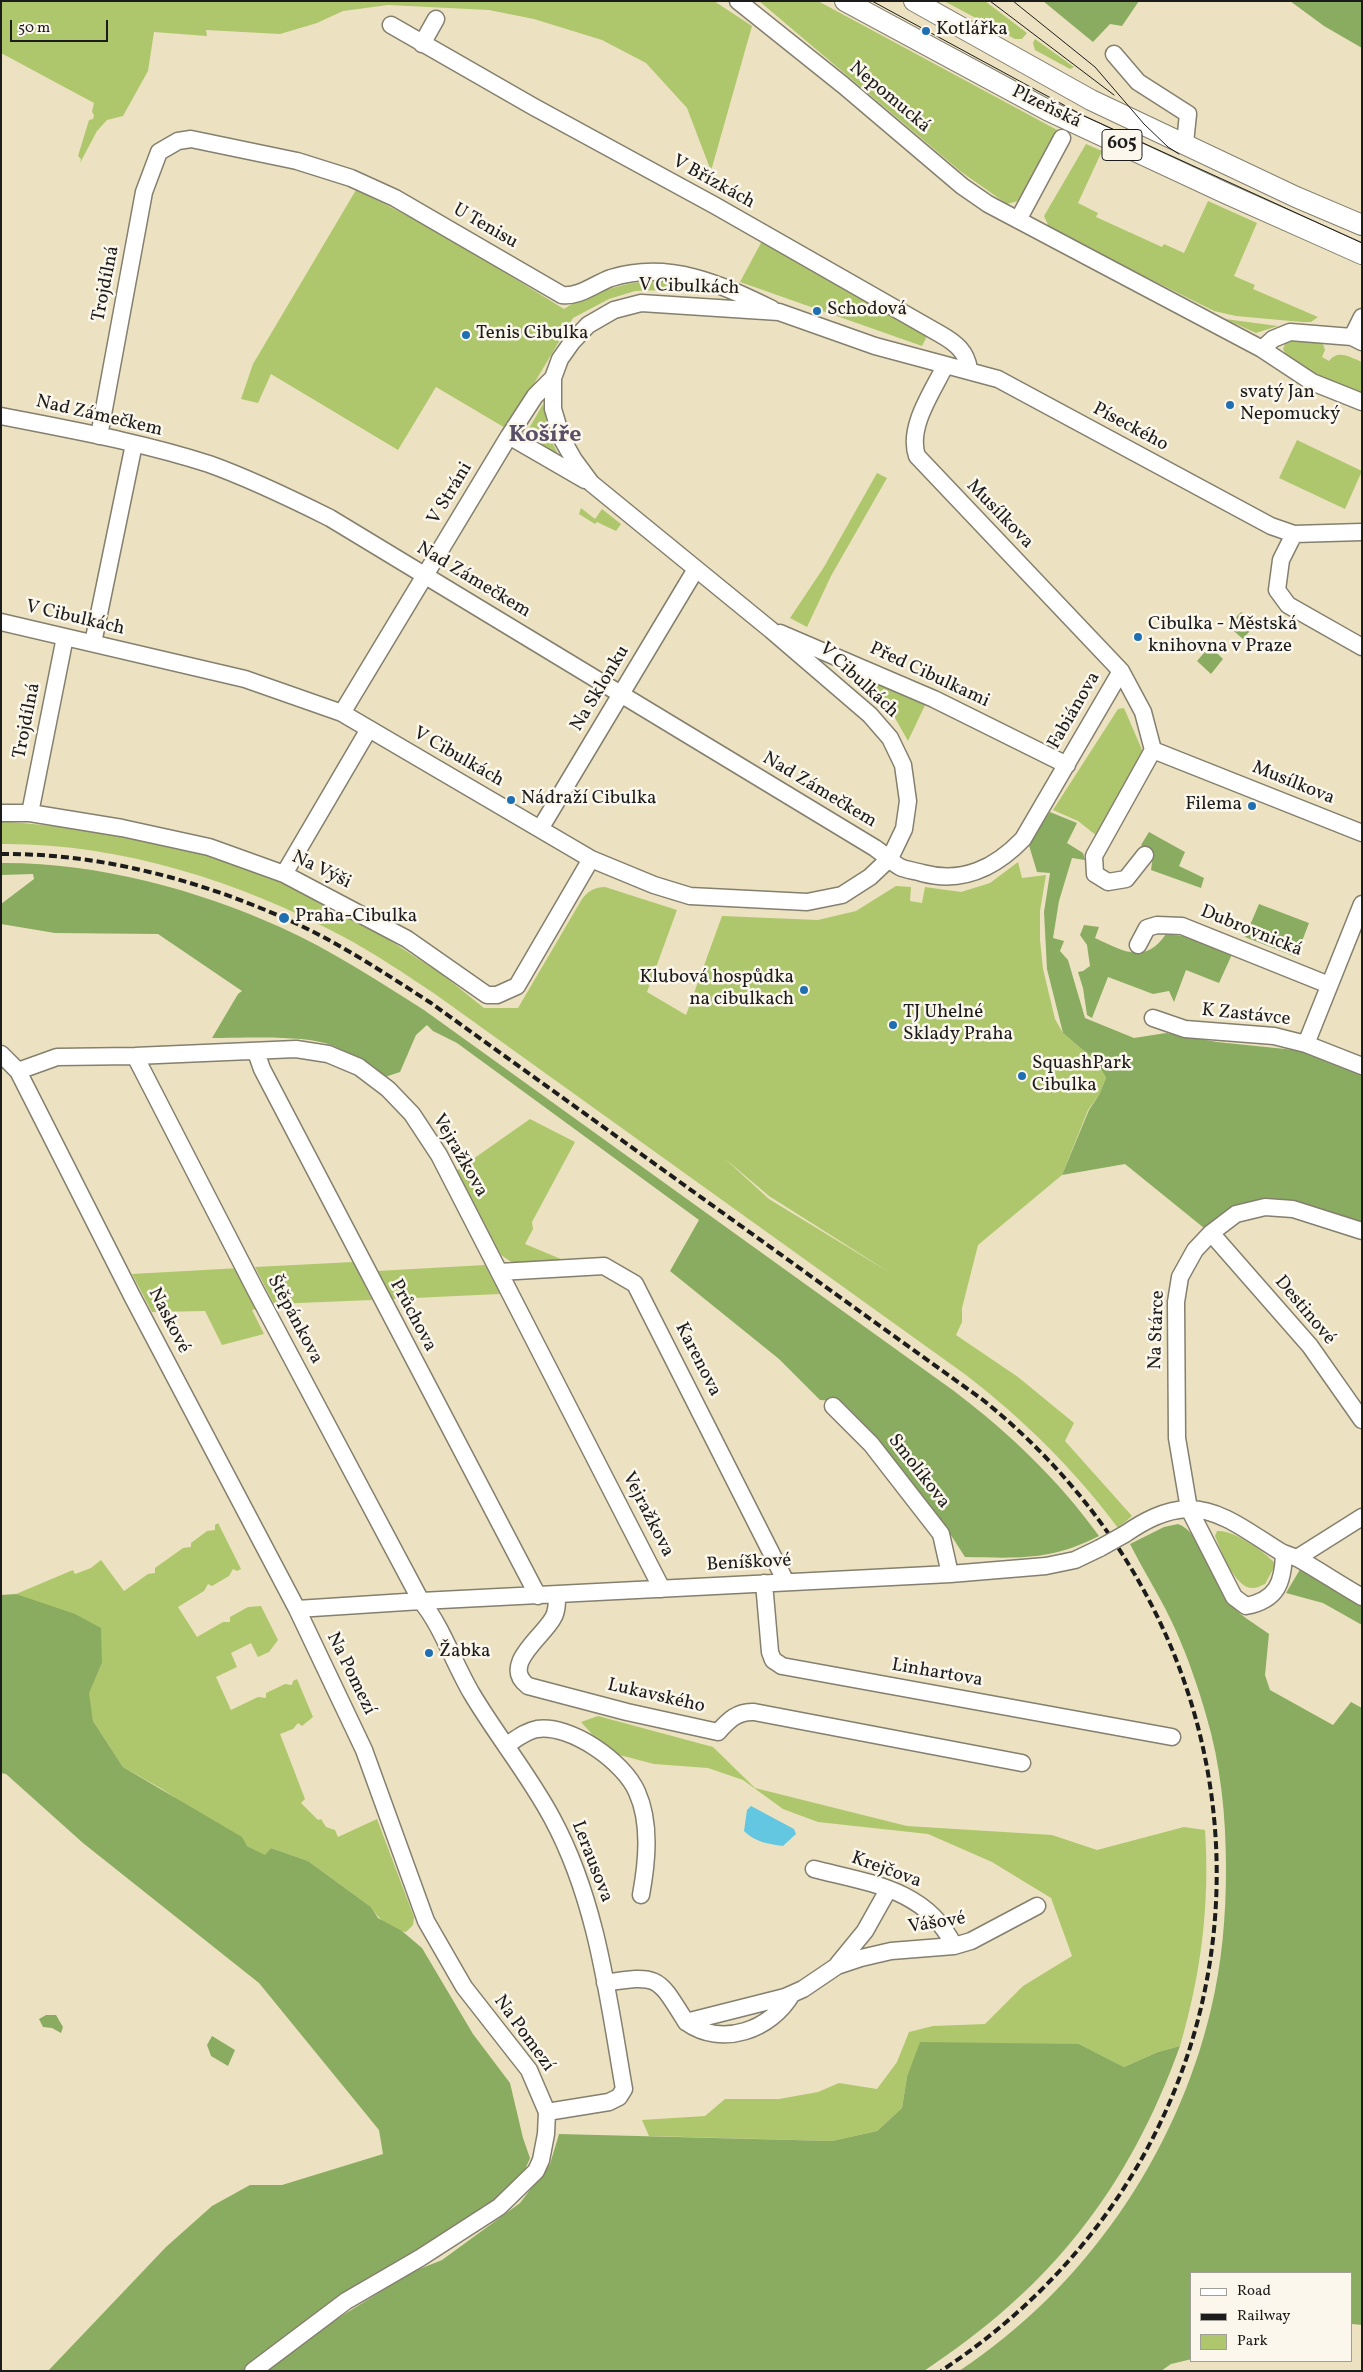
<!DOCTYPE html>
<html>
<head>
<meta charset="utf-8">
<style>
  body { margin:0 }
  #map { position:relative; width:1363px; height:2372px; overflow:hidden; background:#ece2c1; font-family:Vollkorn,serif }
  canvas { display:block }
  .frame { position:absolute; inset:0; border:2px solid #1c1c1c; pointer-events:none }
  .legend { position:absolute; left:1190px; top:2272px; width:162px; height:90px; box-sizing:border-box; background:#fbf7ec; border:1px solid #a29f99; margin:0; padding:6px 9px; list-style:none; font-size:15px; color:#1c1c1c }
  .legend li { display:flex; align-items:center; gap:10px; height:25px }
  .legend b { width:25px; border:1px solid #a29f99 }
  .scale { position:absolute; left:10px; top:20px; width:98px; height:22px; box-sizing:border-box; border:2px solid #1c1c1c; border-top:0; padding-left:6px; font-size:15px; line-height:18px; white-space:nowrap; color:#1c1c1c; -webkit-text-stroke:4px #fbf7ec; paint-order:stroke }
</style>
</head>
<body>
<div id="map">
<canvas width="1363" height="2372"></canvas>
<div class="frame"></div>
<ul class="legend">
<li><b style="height:6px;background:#fff"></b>Road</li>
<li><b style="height:6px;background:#1c1c1c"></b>Railway</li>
<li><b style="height:14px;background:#aec76c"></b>Park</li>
</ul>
<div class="scale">50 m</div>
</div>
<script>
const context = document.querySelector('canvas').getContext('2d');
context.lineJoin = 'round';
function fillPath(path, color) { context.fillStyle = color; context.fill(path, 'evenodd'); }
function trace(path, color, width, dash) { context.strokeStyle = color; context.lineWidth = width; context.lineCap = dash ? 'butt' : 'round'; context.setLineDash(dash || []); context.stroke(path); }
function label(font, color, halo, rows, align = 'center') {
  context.font = font + ' Vollkorn,serif'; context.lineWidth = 5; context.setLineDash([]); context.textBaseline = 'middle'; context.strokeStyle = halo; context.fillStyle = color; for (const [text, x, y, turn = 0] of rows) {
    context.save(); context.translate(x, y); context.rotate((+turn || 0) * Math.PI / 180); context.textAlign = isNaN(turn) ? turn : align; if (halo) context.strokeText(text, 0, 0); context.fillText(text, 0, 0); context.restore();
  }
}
const green = new Path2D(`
  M 1,1 L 714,1 L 752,26 L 711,171 L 687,108 L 646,63 L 602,40 L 534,19 L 489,10 L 388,5 L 343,11 L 317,23 L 280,34 L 206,30 L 207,36 L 154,32 L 148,71 L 123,116 L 107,120 L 97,131 L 80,163 L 81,159 L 78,156 L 89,120 L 93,119 L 94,115 L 92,112 L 94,103 L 1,53 Z
  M 759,1 L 818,1 L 1059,131 L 1018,201 L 1007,204 L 960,171 Z
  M 944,1 L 985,1 L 1027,33 L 1022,39 L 1015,39 Z
  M 1035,39 L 1074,67 L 1070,69 L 1035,50 L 1033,43 Z
  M 1086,144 L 1102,151 L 1078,203 L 1098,213 L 1096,217 L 1162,247 L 1164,244 L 1184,253 L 1208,201 L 1257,223 L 1234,276 L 1255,285 L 1253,289 L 1318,317 L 1311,322 L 1302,322 L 1236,316 L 1214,311 L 1050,229 L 1044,216 Z
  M 356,190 C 429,224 496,267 564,309 C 593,290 645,276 679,282 C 691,283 702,287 713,290 L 712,293 L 662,290 L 635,291 L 609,299 L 573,318 L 507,429 L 436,387 L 398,450 L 271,374 L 258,403 L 241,399 L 253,364 Z
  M 762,241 L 928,334 L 922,346 L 740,282 Z
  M 1225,319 L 1278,326 L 1256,333 Z
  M 1291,339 L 1322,341 L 1325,350 L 1322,357 L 1329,361 C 1338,349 1350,357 1362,362 L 1362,392 C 1341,383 1291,371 1283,349 L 1285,344 Z
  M 543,404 L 551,440 L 561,460 L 523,439 Z
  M 1297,440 L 1362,471 L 1345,509 L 1279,478 Z
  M 877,473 L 887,478 L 831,576 L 807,627 L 790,618 L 824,567 Z
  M 581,508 L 595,519 L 602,509 L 621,524 L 616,531 L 597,522 L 595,524 L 579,514 Z
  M 823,654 L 926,703 L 908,741 L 895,718 Z
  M 1124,708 L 1143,752 L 1097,836 L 1078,821 L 1053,810 L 1118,709 Z
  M 1,821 L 74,828 L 203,853 L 254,870 L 337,906 L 443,975 L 484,1008 L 518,1008 L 582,899 C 588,891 595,887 605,887 L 677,910 L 647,992 L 686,1015 L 722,916 L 818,920 L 856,911 L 896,886 L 911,887 L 910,901 L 922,903 L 925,887 L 961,892 L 990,883 L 1018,862 L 1022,878 L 1046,875 L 1040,911 L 1040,940 L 1043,969 L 1055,1019 L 1063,1033 L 1097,1062 L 1106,1078 L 1099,1095 L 1088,1110 L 1062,1175 L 978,1245 L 962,1308 L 962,1322 L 956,1335 L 1018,1377 L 1074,1423 L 1065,1441 L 1132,1516 L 1118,1528 C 1074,1469 1024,1420 966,1375 L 435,994 C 405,974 374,953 342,936 C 238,881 120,843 1,844 ZM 723,1157 L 769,1196 L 892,1274 L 769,1199 Z
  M 530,1119 L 575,1142 L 532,1222 L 533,1229 L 525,1244 L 568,1262 L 516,1265 L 501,1255 L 456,1171 Z
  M 353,1262 L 372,1300 L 274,1304 L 255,1267 Z
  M 485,1265 L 500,1294 L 392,1299 L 377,1271 Z
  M 240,1268 L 260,1308 L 252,1310 L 264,1334 L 222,1345 L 205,1311 L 152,1312 L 132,1274 Z
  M 218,1523 L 241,1569 L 237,1571 L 233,1569 L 229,1576 L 212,1586 L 208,1584 L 204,1591 L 178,1607 L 197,1637 L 223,1622 L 230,1622 L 230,1617 L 248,1607 L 261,1606 L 278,1640 L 269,1652 L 258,1657 L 251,1643 L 231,1653 L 237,1667 L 216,1677 L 231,1710 L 258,1697 L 266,1698 L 266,1693 L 285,1684 L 292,1685 L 293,1681 L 297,1679 L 313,1717 L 302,1726 L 298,1723 L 293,1729 L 280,1734 L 305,1799 L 301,1803 L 318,1820 L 321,1819 L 326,1827 L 335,1830 L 338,1837 L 377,1819 L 414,1917 L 413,1925 L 406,1932 C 391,1930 379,1920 371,1907 L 308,1861 L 271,1848 L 265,1856 L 247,1846 L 162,1789 L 123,1767 L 93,1721 L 88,1693 L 102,1663 L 16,1594 L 73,1570 L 75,1574 L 91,1568 L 101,1560 L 124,1591 L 148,1574 L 155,1573 L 155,1568 L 183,1548 L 191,1547 L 191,1543 L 207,1531 L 215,1530 L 215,1525 Z
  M 1217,1531 C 1233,1529 1265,1552 1276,1564 L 1265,1584 C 1262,1585 1257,1588 1254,1588 C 1235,1590 1221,1550 1215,1536 Z
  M 598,1716 L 713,1747 L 755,1788 L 907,1826 L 1052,1835 L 1097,1850 L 1184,1827 L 1205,1830 C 1210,1904 1201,1975 1180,2046 L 1158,2052 L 1124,2067 L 1079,2044 L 907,2077 L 902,2108 L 877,2131 L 832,2141 L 649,2136 L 642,2120 L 705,2116 L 725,2099 L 779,2099 L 818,2092 L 839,2083 L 877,2089 L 897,2062 L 909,2032 L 933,2026 L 985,2024 L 1023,1986 L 1072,1956 L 1051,1898 L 992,1862 L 928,1834 L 818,1822 L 783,1809 L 743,1780 L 708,1768 L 654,1764 L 608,1752 L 581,1722 Z`);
const forest = new Path2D(`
  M 1043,1 L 1139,1 L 1122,26 L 1110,24 L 1093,42 Z
  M 1290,1 L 1362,1 L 1362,48 L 1324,26 Z
  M 1241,612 L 1256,624 L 1243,639 L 1228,626 Z
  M 1210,646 L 1223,659 L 1211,674 L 1197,661 Z
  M 1050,812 L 1077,823 L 1067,843 L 1083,853 L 1085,860 L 1072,858 L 1059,901 L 1053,938 L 1064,941 L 1060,951 L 1068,960 L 1085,1018 L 1134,1038 L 1166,1033 L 1217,1042 L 1305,1051 L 1362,1073 L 1362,1223 C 1340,1217 1313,1204 1291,1201 C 1263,1196 1225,1209 1204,1228 L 1125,1164 L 1062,1175 L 1089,1110 L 1099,1095 L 1106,1078 L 1097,1062 L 1063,1033 L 1047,969 L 1044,912 L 1050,873 L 1037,872 L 1028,842 Z
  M 1149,832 L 1185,852 L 1179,866 L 1204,878 L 1201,888 L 1151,870 L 1153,855 L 1141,845 Z
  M 1,863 C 94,862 196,889 280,927 C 331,950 378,981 424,1010 L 954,1391 C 1009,1433 1058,1479 1099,1536 C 1050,1561 1019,1558 965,1557 L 947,1529 L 836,1401 L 820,1400 L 779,1359 L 670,1271 L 699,1220 L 457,1043 L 433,1031 L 427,1025 L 416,1035 L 400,1072 L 385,1077 C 367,1065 348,1051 328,1044 C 301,1035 242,1038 212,1038 L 238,994 L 242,991 L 158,934 L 55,933 L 1,924 L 1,904 L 34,879 L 33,874 L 1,875 Z
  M 1259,904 L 1309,923 L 1296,957 L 1245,937 Z
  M 1084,925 L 1099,927 L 1095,938 C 1123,951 1145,965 1166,934 L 1182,936 L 1184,930 L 1234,950 L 1219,983 L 1186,970 L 1174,1002 L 1169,991 L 1153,994 L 1108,977 L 1092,1018 L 1087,1015 L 1083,988 L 1078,972 L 1083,971 L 1090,966 L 1087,945 L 1080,935 Z
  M 1178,1524 C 1200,1531 1216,1582 1229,1602 C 1237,1614 1257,1625 1269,1634 L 1265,1675 L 1270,1690 L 1333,1725 L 1351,1702 L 1362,1708 L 1362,2325 L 1352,2324 L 1352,2273 L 1192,2273 L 1192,2359 L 1171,2364 L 1161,2371 L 959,2371 C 1084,2289 1177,2154 1211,2009 C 1222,1963 1226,1916 1226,1869 C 1226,1817 1221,1765 1206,1715 C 1198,1687 1188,1658 1176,1631 C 1163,1601 1145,1574 1130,1544 L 1164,1527 Z
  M 1302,1566 L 1362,1602 L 1362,1625 L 1323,1603 L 1286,1593 Z
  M 16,1594 L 75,1614 L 101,1628 L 102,1663 L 89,1693 L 93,1721 L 123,1767 L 242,1837 L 247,1846 L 265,1855 L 271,1848 L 308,1861 L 371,1907 L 378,1918 L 402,1931 L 422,1948 L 473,2034 L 510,2083 L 523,2138 L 530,2158 L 520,2182 L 466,2225 L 368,2278 L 364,2288 L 245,2371 L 48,2371 L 166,2247 L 212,2206 L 250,2185 L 282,2185 L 383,2154 L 379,2130 L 259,1983 L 83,1843 L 6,1774 L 1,1773 L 1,1595 Z
  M 46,2015 L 56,2015 L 63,2027 L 61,2033 L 52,2028 L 43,2027 L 39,2019 Z
  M 212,2036 L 235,2050 L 228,2066 L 211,2056 L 207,2045 Z
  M 920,2042 L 1079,2044 L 1124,2067 L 1158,2052 L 1180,2046 C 1128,2190 1051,2287 924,2371 L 267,2371 L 308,2337 L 412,2272 L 442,2260 L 520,2203 L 550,2164 L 559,2134 L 832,2141 L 877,2131 L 902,2108 L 907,2077 Z`);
const water = new Path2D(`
  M 751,1806 L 794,1829 L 796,1834 L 783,1846 C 768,1844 755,1842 744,1831 L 747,1810 Z`);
const minor = new Path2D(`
  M 738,1 L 843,85 L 962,186 L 988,204 L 1262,349 L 1312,382 L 1362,402
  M 391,25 L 534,107 L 714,205 L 940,334 C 956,343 967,352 969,370
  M 422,44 L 436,19
  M 1114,54 L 1138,82 L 1188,114 L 1185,143
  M 1018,220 L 1062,138
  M 1362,317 L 1352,337 L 1362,342
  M 1262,349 L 1273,339 L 1290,332 L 1352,337
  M 945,366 C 933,391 907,427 917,456 L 1121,671 L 1143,712 L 1153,750 L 1094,856 L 1095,874 L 1108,882 L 1126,879 L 1145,855
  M 1,416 C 71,430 141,442 209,464 C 251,479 290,498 330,518 L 875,848 C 884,854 891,862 900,867 C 906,870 916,871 922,873 C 963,884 995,868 1023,839 L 1121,671
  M 99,436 L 144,192 L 159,152 L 178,141 L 191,139 L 297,161 L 351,178 L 395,198 L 562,295 C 580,297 594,284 611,278 C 669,260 721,284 772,309
  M 509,436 L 585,480
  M 1294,534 L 1281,560 L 1277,590 L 1288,605 L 1362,647
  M 1,622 L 245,679 L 342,713 L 591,859 L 654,885 L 690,896 L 807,902 L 842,895 L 870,877 L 890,858 L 904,829 L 908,801 L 903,765 L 890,738 L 870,715 L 771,630 L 591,483 L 574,460 L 562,439 L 553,409 L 553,378 L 560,359 L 572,342 L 588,325 L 614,310 L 641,303 L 779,312 L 875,346 L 998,379 L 1271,526 L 1294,534 L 1362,532
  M 780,633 L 934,699 L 1067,765
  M 93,643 L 134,444
  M 342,713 L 509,436 L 535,396 L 553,378
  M 1153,750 L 1362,833
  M 1,813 L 30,813 L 122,828 L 209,847 L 284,874 L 407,939 L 487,995 L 497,995 L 517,986 L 591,859
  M 30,813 L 65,637
  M 540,829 L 696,569
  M 284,874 L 369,729
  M 1138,945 L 1147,928 L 1157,925 L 1182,926 L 1329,985
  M 1153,1018 L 1185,1029 L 1274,1036 L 1306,1044 L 1362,1066
  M 1306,1044 L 1362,904
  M 256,1052 L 262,1069 L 538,1596
  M 1,1054 L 18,1071 L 132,1296 L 297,1609 L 364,1750 L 426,1921 L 464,1987 L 529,2070 L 547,2112 L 546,2134 L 541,2160 L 536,2171 L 499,2207 L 420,2258 L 346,2301 L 253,2371
  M 135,1056 L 256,1291 L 421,1601 C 442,1626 454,1664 472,1694 C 497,1736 529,1775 552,1818 C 597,1901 608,1997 624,2089 L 619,2097 L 609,2102 L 547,2112
  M 18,1071 L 57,1057 L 135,1056 L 296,1049 L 328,1054 L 359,1067 L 388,1089 L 412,1114 L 439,1155 L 662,1589
  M 1211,1233 L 1310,1346 L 1362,1420
  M 499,1272 L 604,1266 L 635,1284 L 786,1582
  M 833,1406 L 871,1444 L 941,1534 L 950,1574
  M 1125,1534 C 1144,1521 1164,1510 1188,1509 C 1221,1508 1254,1536 1281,1552 C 1287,1555 1293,1556 1299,1559 C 1320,1571 1341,1585 1362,1597
  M 1284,1554 C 1283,1583 1277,1600 1246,1606 L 1234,1597 L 1189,1509 L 1177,1438 L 1176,1302 L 1180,1277 L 1195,1250 L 1211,1233 L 1236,1214 L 1265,1207 L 1293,1209 L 1362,1231
  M 1297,1558 L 1362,1517
  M 764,1583 L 770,1652 L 773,1660 L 782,1666 L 1172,1737
  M 557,1595 C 557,1603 557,1612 553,1618 C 543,1637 500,1665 528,1686 L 627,1712 L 718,1732 C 728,1721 737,1711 754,1712 L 1022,1763
  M 297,1609 L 421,1601 L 950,1574 L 1046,1566 L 1075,1560 L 1100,1548
  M 507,1745 C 516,1739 526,1731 537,1729 C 571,1724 624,1762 637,1792 C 651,1823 647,1862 641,1895
  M 814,1869 C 869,1883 927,1889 954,1946
  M 838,1964 L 865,1931 L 888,1890
  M 605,1983 C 659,1974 658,1977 686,2022 L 785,1997 L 803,1989 L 837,1966 L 861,1958 L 891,1951 L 954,1946 L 971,1941 L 1037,1906
  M 686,2022 C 722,2048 771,2030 792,1994`);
const major = new Path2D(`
  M 845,1 L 1049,111 L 1225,193 L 1362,254
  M 914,1 L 1091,100 L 1296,197 L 1362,225`);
const tram = new Path2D(`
  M 872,1 L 1084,116 L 1362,243
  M 990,1 L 1114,95
  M 1013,1 L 1095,67 L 1144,124 L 1168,147 L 1179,154`);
const rail = new Path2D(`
  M 1,854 C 97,853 196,879 284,918 C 335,940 383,972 431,1003 L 983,1400 C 1309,1662 1293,2139 941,2371`);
const minorBridge = new Path2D(`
  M 1100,1548 L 1125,1534`);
const markers = [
  [926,31,5,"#1f6fb2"],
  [817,311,5,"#1f6fb2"],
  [466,335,5,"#1f6fb2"],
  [1230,405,5,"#1f6fb2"],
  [1138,637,5,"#1f6fb2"],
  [511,800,5,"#1f6fb2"],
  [1252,806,5,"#1f6fb2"],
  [284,918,6,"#1f6fb2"],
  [804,990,5,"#1f6fb2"],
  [893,1025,5,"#1f6fb2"],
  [1022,1076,5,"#1f6fb2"],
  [429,1653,5,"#1f6fb2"]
];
const shields = [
  [1122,145,40]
];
const shieldNames = [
  ["605",1122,145]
];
const poiNames = [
  ["Kotlářka",936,31],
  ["Schodová",827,311],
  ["Tenis Cibulka",476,335],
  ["svatý Jan",1240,394],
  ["Nepomucký",1240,416],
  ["Cibulka - Městská",1148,626],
  ["knihovna v Praze",1148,648],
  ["Nádraží Cibulka",521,800],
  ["Filema",1242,806,"right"],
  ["Praha-Cibulka",295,918],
  ["Klubová hospůdka",794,979,"right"],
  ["na cibulkach",794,1001,"right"],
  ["TJ Uhelné",903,1014],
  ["Sklady Praha",903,1036],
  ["SquashPark",1032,1065],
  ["Cibulka",1032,1087],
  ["Žabka",439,1653]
];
const streetNames = [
  ["Nepomucká",889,98,40],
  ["Plzeňská",1046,108,26],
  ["V Břízkách",713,183,29],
  ["U Tenisu",485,227,30],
  ["Trojdílná",107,284,-79],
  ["V Cibulkách",689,288,2],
  ["Nad Zámečkem",99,417,13],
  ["Píseckého",1130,428,28],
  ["V Stráni",451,494,-59],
  ["Musílkova",999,515,46],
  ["Nad Zámečkem",473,581,31],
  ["V Cibulkách",75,619,13],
  ["Před Cibulkami",929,676,25],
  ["V Cibulkách",858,681,43],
  ["Na Sklonku",601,689,-59],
  ["Fabiánova",1075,711,-60],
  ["Trojdílná",28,721,-79],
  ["V Cibulkách",458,758,30],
  ["Musílkova",1293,784,22],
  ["Nad Zámečkem",819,791,31],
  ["Na Výši",321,871,26],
  ["Dubrovnická",1251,932,22],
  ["K Zastávce",1246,1016,6],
  ["Vejražkova",459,1156,60],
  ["Destinové",1304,1311,50],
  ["Průchova",412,1316,62],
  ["Štěpánkova",294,1320,62],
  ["Naskové",168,1321,63],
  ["Na Stárce",1158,1330,-88],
  ["Karenova",697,1360,63],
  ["Smolíkova",918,1472,52],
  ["Vejražkova",647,1515,63],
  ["Beníškové",749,1564,-3],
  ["Na Pomezí",350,1674,64],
  ["Linhartova",937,1674,10],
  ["Lukavského",656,1697,13],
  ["Lerausova",591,1862,69],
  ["Krejčova",886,1871,20],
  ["Vášové",937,1924,-9],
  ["Na Pomezí",523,2034,54]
];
const districtNames = [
  ["Košíře",545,437]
];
fillPath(green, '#aec76c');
fillPath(forest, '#8aac60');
fillPath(water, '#63c7e1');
trace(minor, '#847f6e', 19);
trace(major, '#847f6e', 22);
trace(minor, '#fff', 16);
trace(major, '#fff', 20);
trace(tram, '#1c1c1c', 1);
trace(rail, '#1c1c1c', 4, [8, 4]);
trace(minorBridge, '#847f6e', 19, []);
trace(minorBridge, '#fff', 16);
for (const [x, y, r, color] of markers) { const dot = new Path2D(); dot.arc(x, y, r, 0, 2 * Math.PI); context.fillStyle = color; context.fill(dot); trace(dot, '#fbf7ec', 2); }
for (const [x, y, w] of shields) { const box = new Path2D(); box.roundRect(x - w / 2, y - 15.5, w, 31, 4); context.fillStyle = '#fbf7ec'; context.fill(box); trace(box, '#1c1c1c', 1); }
label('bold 18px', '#1c1c1c', null, shieldNames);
label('19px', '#1c1c1c', '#fbf7ec', poiNames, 'left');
label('19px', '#1c1c1c', '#fbf7ec', streetNames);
label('bold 24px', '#594f66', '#fbf7ec', districtNames);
</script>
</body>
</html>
